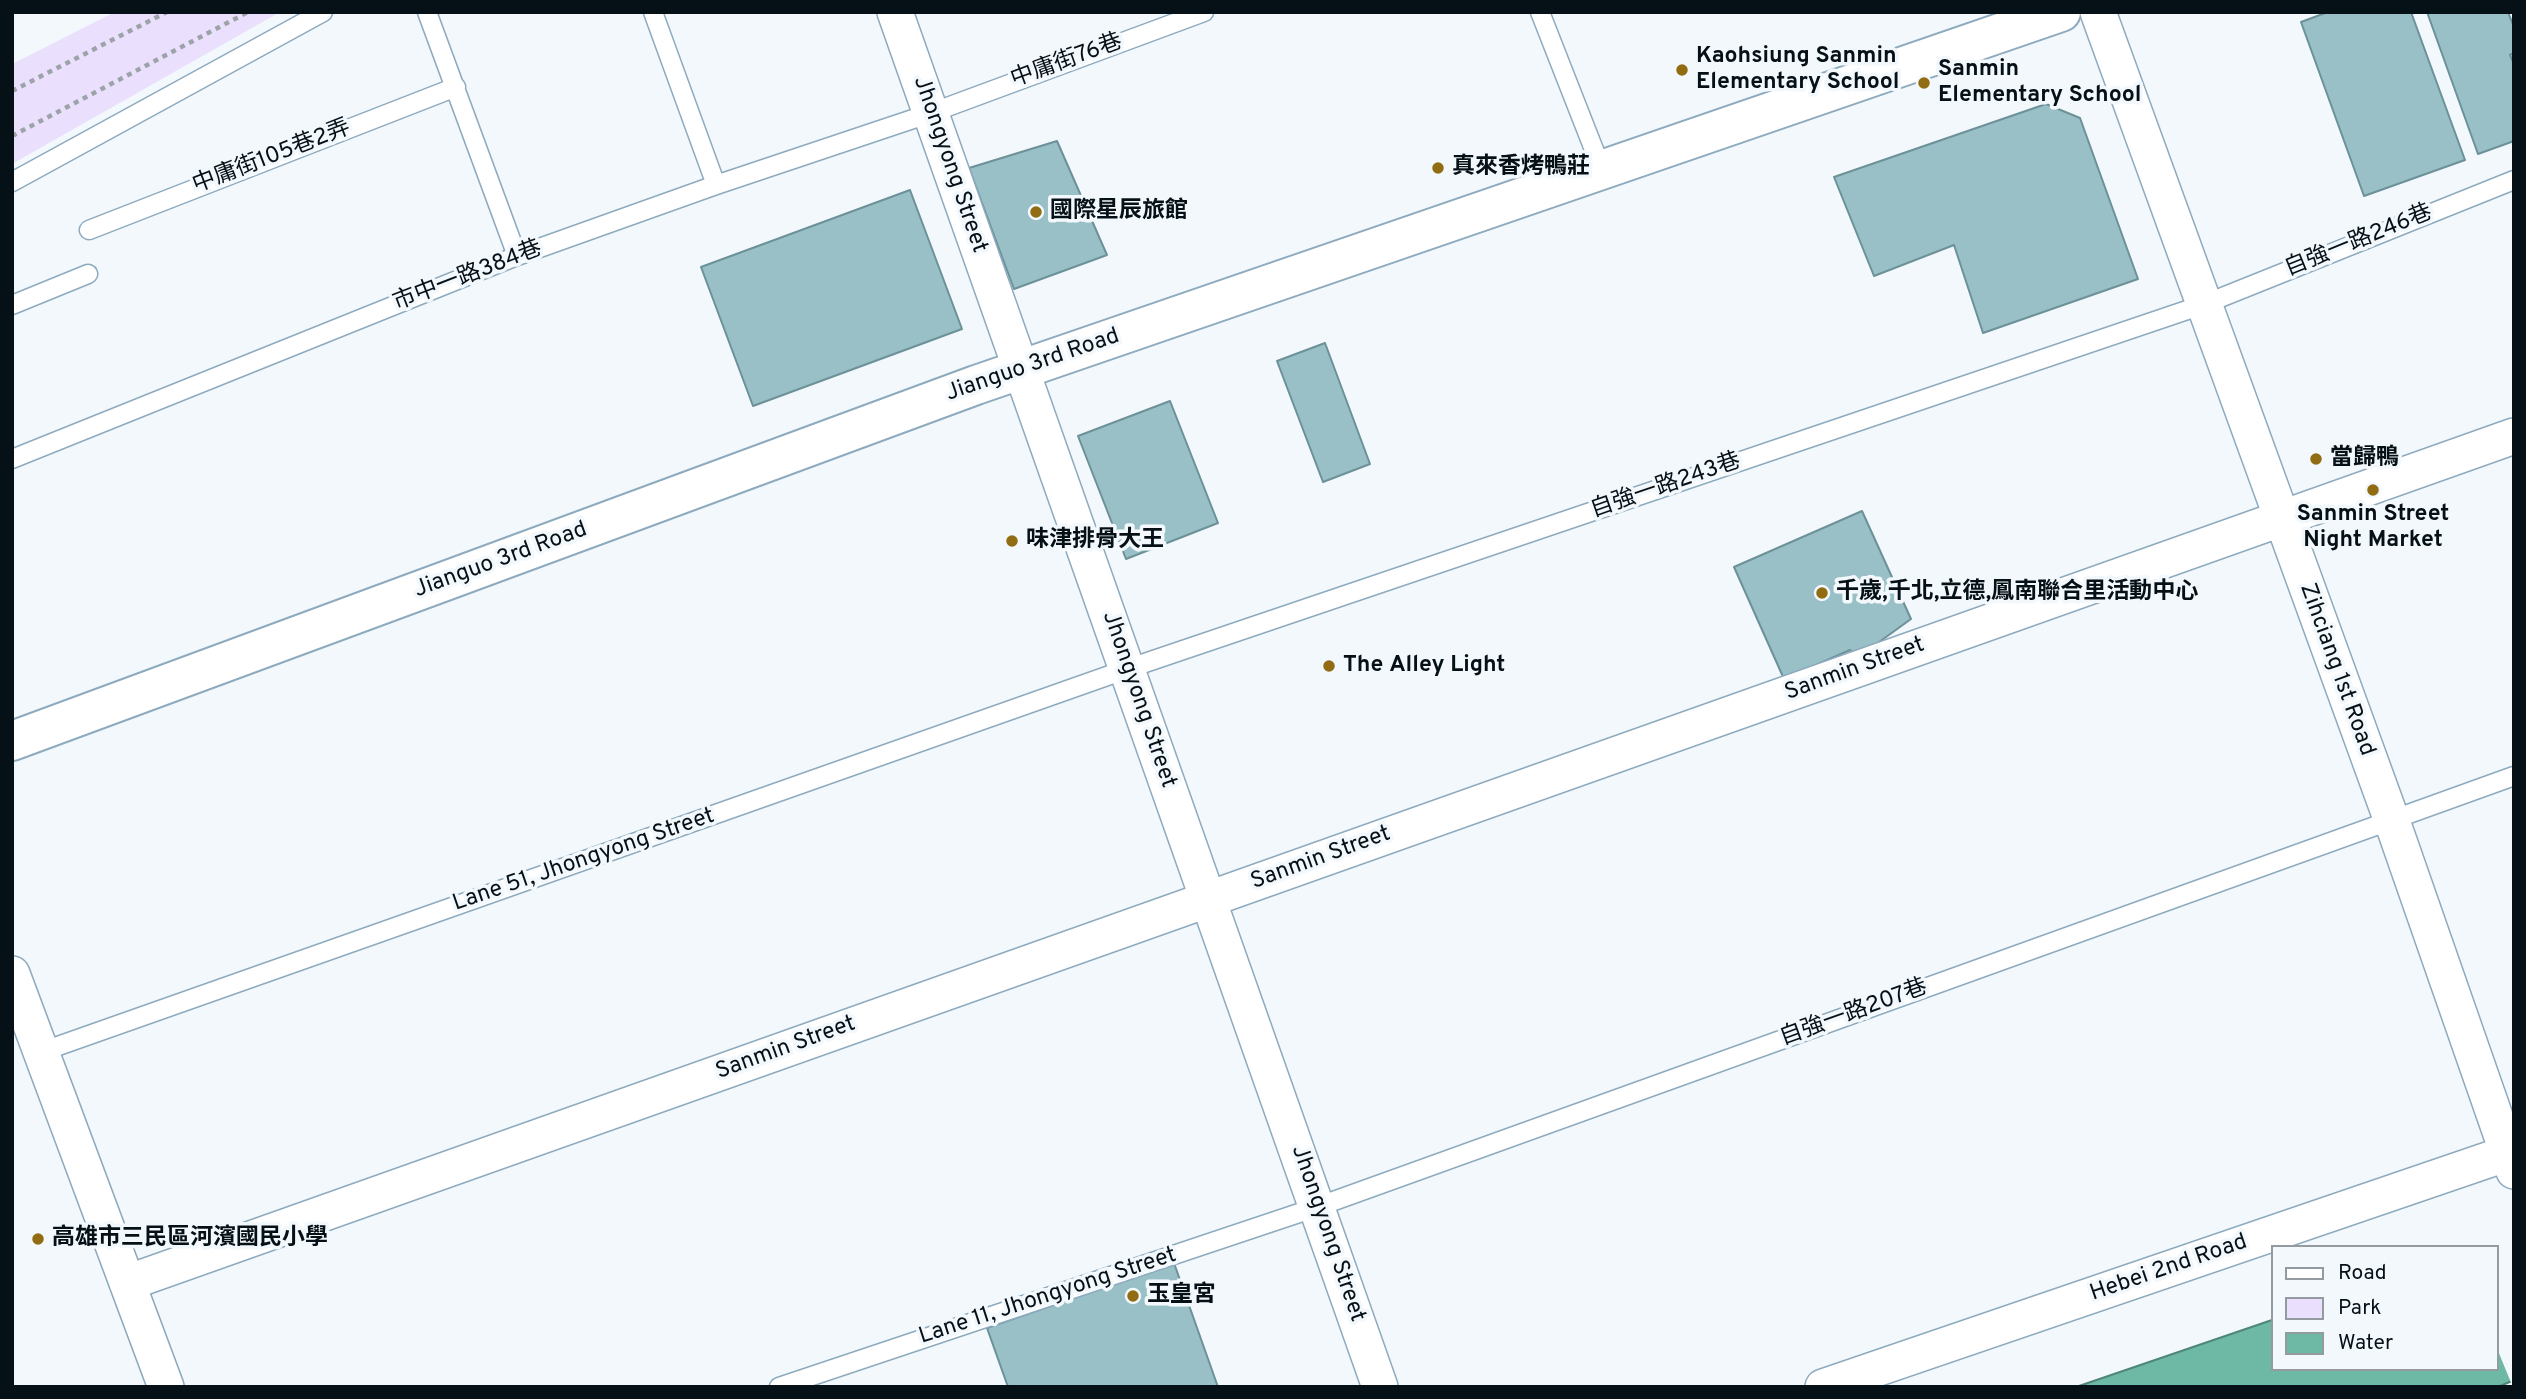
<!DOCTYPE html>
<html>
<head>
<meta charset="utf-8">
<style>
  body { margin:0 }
  #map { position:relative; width:2526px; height:1399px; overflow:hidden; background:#f2f8fc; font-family:Overpass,sans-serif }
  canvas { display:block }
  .frame { position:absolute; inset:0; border:14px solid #061017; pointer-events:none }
  .legend { position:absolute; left:2271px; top:1245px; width:228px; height:126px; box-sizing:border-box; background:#f2f8fc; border:2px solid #949ba0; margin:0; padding:9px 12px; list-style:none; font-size:21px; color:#061017 }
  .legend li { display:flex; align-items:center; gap:14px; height:35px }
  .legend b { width:35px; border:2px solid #949ba0 }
</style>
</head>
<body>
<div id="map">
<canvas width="2526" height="1399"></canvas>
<div class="frame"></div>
<ul class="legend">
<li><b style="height:9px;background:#fff"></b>Road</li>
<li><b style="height:19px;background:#ebdffe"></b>Park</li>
<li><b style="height:19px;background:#6eb8a6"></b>Water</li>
</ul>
</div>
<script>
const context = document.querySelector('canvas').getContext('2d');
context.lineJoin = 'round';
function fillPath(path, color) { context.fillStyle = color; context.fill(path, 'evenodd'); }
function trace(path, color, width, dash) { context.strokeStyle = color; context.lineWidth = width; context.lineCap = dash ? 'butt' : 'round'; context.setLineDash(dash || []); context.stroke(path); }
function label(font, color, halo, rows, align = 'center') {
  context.font = font + ' Overpass,"Noto Sans TC",sans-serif'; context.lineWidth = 7; context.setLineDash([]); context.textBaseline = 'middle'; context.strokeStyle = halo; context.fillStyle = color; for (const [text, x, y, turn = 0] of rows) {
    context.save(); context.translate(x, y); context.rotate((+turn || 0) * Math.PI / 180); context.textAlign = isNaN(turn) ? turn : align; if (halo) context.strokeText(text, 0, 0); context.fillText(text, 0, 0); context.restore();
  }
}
const green = new Path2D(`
  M 115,12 L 280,12 L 12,164 L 12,64 Z`);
const water = new Path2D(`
  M 2514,1237 L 2514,1380 L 2498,1387 L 2076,1387 L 2272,1320 L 2272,1369 L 2496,1369 L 2496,1247 Z`);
const pier = new Path2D(`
  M 2514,1233 L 2514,1384 L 2512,1385 L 2496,1346 L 2496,1247 L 2482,1247 Z`);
const building = new Path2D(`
  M 2328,12 L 2411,12 L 2465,160 L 2364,196 L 2301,22 Z
  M 2427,12 L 2508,12 L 2514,27 L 2514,53 L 2510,55 L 2514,64 L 2514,141 L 2478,154 Z
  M 2046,104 L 2080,118 L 2138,279 L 1983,333 L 1954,245 L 1874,276 L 1834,177 Z
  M 1057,141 L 1107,255 L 1014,289 L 969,168 Z
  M 910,190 L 962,329 L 753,406 L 701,267 Z
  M 1325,343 L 1370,464 L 1323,482 L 1277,361 Z
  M 1170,401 L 1218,523 L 1126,559 L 1078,436 Z
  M 1862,511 L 1911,619 L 1857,658 L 1850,650 L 1784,679 L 1734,567 Z
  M 1174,1263 L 1218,1387 L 1008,1387 L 987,1328 Z`);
const path = new Path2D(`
  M 12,91 L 167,12
  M 12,136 L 248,12`);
const lane = new Path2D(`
  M 427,12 L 517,256
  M 653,12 L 716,185
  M 1540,12 L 1602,170
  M 12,182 L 323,12
  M 89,230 L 456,87
  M 12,305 L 88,274
  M 12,459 L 517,256 L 716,185 L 931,113 L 1204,12
  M 41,1052 L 1127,669 L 2205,304 L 2514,180
  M 779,1387 L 1317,1207 L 2514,776`);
const street = new Path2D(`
  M 895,12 L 1380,1387
  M 2098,12 L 2392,821 L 2514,1171
  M 12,974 L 166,1387
  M 127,1283 L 2514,436
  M 1823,1387 L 2514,1151`);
const secondary = new Path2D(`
  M 12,741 L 976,385 L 2061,12`);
const markers = [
  [1682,70,7,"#916c12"],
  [1924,83,7,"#916c12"],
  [1438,168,7,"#916c12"],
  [1036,212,7,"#916c12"],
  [2316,459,7,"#916c12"],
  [2373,490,7,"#916c12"],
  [1012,541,7,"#916c12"],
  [1822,593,7,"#916c12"],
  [1329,666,7,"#916c12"],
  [38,1239,7,"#916c12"],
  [1133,1296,7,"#916c12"]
];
const poiNames = [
  ["Kaohsiung Sanmin",1696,57],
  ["Elementary School",1696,83],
  ["Sanmin",1938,70],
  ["Elementary School",1938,96],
  ["真來香烤鴨莊",1452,168],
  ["國際星辰旅館",1050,212],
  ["當歸鴨",2330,459],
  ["Sanmin Street",2373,515,"center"],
  ["Night Market",2373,541,"center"],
  ["味津排骨大王",1026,541],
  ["千歲,千北,立德,鳳南聯合里活動中心",1836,593],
  ["The Alley Light",1343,666],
  ["高雄市三民區河濱國民小學",52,1239],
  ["玉皇宮",1147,1296]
];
const streetNames = [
  ["中庸街76巷",1067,62,-20],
  ["中庸街105巷2弄",272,158,-21],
  ["Jhongyong Street",949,165,71],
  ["自強一路246巷",2359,242,-22],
  ["市中一路384巷",468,277,-21],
  ["Jianguo 3rd Road",1033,366,-19],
  ["自強一路243巷",1666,487,-19],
  ["Jianguo 3rd Road",501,561,-20],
  ["Sanmin Street",1855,670,-20],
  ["Zihciang 1st Road",2336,670,70],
  ["Jhongyong Street",1138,700,71],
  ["Sanmin Street",1321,859,-20],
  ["Lane 51, Jhongyong Street",584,861,-19],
  ["自強一路207巷",1854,1014,-20],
  ["Sanmin Street",786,1049,-20],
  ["Jhongyong Street",1327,1234,71],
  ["Hebei 2nd Road",2169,1269,-19],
  ["Lane 11, Jhongyong Street",1048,1297,-18]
];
fillPath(green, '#ebdffe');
fillPath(water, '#6eb8a6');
trace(water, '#4f867b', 2);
fillPath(pier, '#f2f8fc');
fillPath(building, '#98c0c6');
trace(building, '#6c9198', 2);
trace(lane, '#8eaabe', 21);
trace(street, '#8eaabe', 38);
trace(secondary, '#8eaabe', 42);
trace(path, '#9ca4a9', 4.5, [5, 5]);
trace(lane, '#fff', 18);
trace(street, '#fff', 35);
trace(secondary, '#fff', 38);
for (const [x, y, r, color] of markers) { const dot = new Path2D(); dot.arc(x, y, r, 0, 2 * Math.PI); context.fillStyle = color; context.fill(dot); trace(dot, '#f2f8fc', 2.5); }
label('bold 23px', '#061017', '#f2f8fc', poiNames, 'left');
label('23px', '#061017', '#f2f8fc', streetNames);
</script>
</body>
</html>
